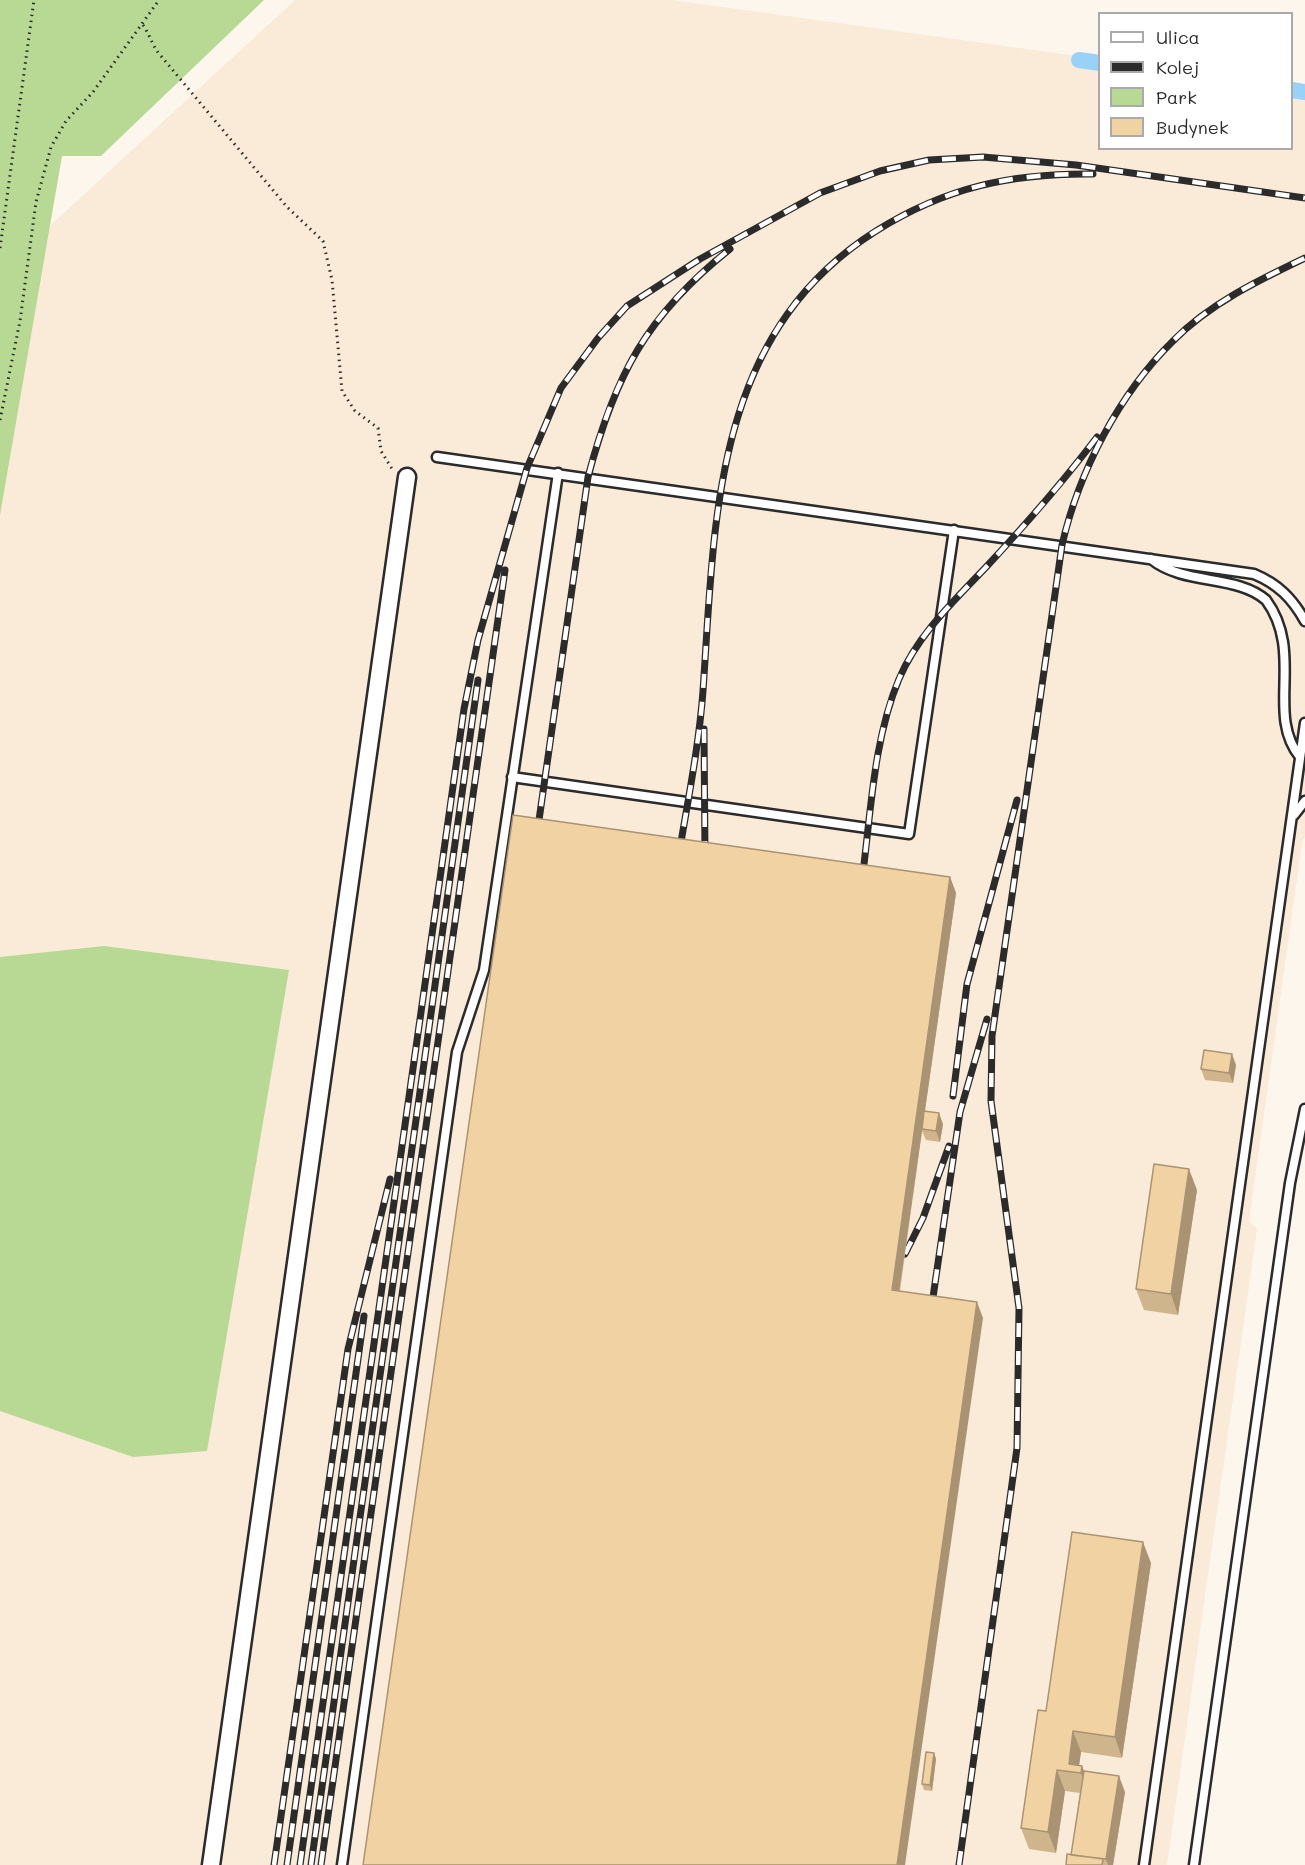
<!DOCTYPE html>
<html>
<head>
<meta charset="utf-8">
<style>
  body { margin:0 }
  #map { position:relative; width:1305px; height:1865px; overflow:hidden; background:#fcf6ed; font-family:Mali,sans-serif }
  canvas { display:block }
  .legend { position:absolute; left:1098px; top:12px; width:195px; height:138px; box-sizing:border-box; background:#fff; border:2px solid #aaa; margin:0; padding:8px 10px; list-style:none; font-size:18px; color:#2b2b2b }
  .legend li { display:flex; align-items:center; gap:12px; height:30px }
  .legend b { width:30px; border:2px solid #aaa }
</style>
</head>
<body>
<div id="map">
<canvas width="1305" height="1865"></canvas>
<ul class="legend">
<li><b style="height:8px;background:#fff"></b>Ulica</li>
<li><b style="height:8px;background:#2b2b2b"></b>Kolej</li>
<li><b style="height:16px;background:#b7d993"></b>Park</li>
<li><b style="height:16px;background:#f1d2a3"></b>Budynek</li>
</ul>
</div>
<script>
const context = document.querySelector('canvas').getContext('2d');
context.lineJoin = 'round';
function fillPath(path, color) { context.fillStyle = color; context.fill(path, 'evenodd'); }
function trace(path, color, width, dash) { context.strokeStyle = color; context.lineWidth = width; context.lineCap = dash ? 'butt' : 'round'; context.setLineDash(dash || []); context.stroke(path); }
const built = new Path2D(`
  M 295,0 L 672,0 L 1099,59 L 1100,148 L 1292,148 L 1292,86 L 1305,88 L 1305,837 L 1302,843 L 1249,1221 L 1257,1229 L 1167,1865 L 0,1865 L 0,373 L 14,259 Z`);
const green = new Path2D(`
  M 0,0 L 264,0 L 101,156 L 62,156 L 0,515 Z
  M 104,946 L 289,970 L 207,1451 L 133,1457 L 0,1411 L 0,957 Z`);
const canal = new Path2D(`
  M 1079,60 L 1100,63
  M 1292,90 L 1305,92`);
const path = new Path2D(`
  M 143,25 C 150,35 152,46 161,56 L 287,207 L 323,241 L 332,280 L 342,391 L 355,411 L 378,428 L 381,451 L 394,472
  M 0,248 L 34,0
  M 0,420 L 20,321 L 36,202 L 51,147 L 66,121 L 93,92 L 159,0`);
const service = new Path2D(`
  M 437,457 L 1254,574 C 1278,584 1292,598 1305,621
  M 1151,559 C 1185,586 1236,574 1266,600 C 1305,653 1265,714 1300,757
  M 512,777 L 909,834 L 954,530
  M 1294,815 L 1305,801
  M 342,1865 L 457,1052 L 484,970 L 558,473
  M 1144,1865 L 1305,723
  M 1194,1865 L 1290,1183 L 1305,1109`);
const minor = new Path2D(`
  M 211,1865 L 407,477`);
const rail = new Path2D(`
  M 704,729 L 705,857
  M 537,834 L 588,477 C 615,375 646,316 730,249
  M 679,854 C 688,800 699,745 703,691 C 715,519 712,335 876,231 C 946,187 1012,173 1093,174
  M 862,880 C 871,814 873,741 899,679 C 918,634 955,600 988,565 C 1026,524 1063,482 1097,437
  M 953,1096 L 967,984 L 1017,800
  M 905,1254 L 923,1218 L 949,1146
  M 931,1311 L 960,1112 L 987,1019
  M 274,1865 L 348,1349 L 390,1179
  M 287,1865 L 364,1316
  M 300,1865 L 464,709 L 478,640 L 527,468 L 561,388 L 598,338 L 627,306 L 700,259 L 820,193 L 880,171 L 929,160 L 983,157 L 1076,165 L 1305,198
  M 311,1865 L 478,680
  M 321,1865 L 505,570
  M 959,1865 L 1017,1448 L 1019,1308 L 991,1101 L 992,1036 L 1062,545 C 1079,471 1119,394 1173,341 C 1209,304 1259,280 1305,258`);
const wall = new Path2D(`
  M 950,877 L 956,893 L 925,1111 L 943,1124 L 940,1142 L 926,1140 L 922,1131 L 900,1291 L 983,1318 L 363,1865 Z
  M 1236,1065 L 1233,1083 L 1205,1080 L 1201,1069 Z
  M 1197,1190 L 1178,1315 L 1144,1310 L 1136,1289 Z
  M 1151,1563 L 1122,1758 L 1081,1752 L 1079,1765 L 1082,1766 L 1084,1771 L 1125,1792 L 1113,1865 L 1066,1865 L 1071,1855 L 1080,1793 L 1065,1791 L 1056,1853 L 1029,1849 L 1021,1828 L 1046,1711 Z
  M 934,1753 L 936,1759 L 932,1791 L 924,1790 L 922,1784 Z`);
const shadedWall = new Path2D(`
  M 950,877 L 956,893 L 897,1306 L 892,1290 Z
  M 1232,1054 L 1236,1065 L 1233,1083 L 1229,1073 Z
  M 939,1113 L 943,1124 L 940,1142 L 936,1131 Z
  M 1189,1169 L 1197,1190 L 1178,1315 L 1171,1294 Z
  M 977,1302 L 983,1318 L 905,1865 L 897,1865 Z
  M 1143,1542 L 1151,1563 L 1122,1758 L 1115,1737 Z
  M 1073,1731 L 1081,1752 L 1078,1773 L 1069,1764 Z
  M 934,1753 L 936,1759 L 932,1791 L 930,1785 Z
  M 1082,1766 L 1090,1787 L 1089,1795 L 1081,1773 Z
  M 1057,1770 L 1065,1791 L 1056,1853 L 1048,1832 Z
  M 1119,1776 L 1125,1792 L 1113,1865 L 1108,1865 L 1106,1859 Z`);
const building = new Path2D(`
  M 513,815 L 950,877 L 892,1290 L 977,1302 L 897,1865 L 363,1865 Z
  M 1204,1050 L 1232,1054 L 1229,1073 L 1201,1069 Z
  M 924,1111 L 939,1113 L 936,1131 L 922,1129 Z
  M 1154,1164 L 1189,1169 L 1171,1294 L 1136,1289 Z
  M 1072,1532 L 1143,1542 L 1115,1737 L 1073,1731 L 1069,1764 L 1082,1766 L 1081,1773 L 1057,1770 L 1048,1832 L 1021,1828 L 1038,1710 L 1046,1711 Z
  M 926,1752 L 934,1753 L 930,1785 L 922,1784 Z
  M 1084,1771 L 1119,1776 L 1106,1859 L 1071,1855 Z
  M 1067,1854 L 1103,1859 L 1102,1865 L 1066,1865 Z`);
fillPath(built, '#f9ebd7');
fillPath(green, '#b7d993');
trace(canal, '#99d2f9', 16);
trace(service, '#2b2b2b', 13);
trace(minor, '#2b2b2b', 21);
trace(path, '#2b2b2b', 3, [1.5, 4.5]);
trace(service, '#fff', 8);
trace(minor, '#fff', 16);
trace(rail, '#2b2b2b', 7);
trace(rail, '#fff', 4.5, [14]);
fillPath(wall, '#cfb58c');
fillPath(shadedWall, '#a99372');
fillPath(building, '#f1d2a3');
trace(building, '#a99372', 1.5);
</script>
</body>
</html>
